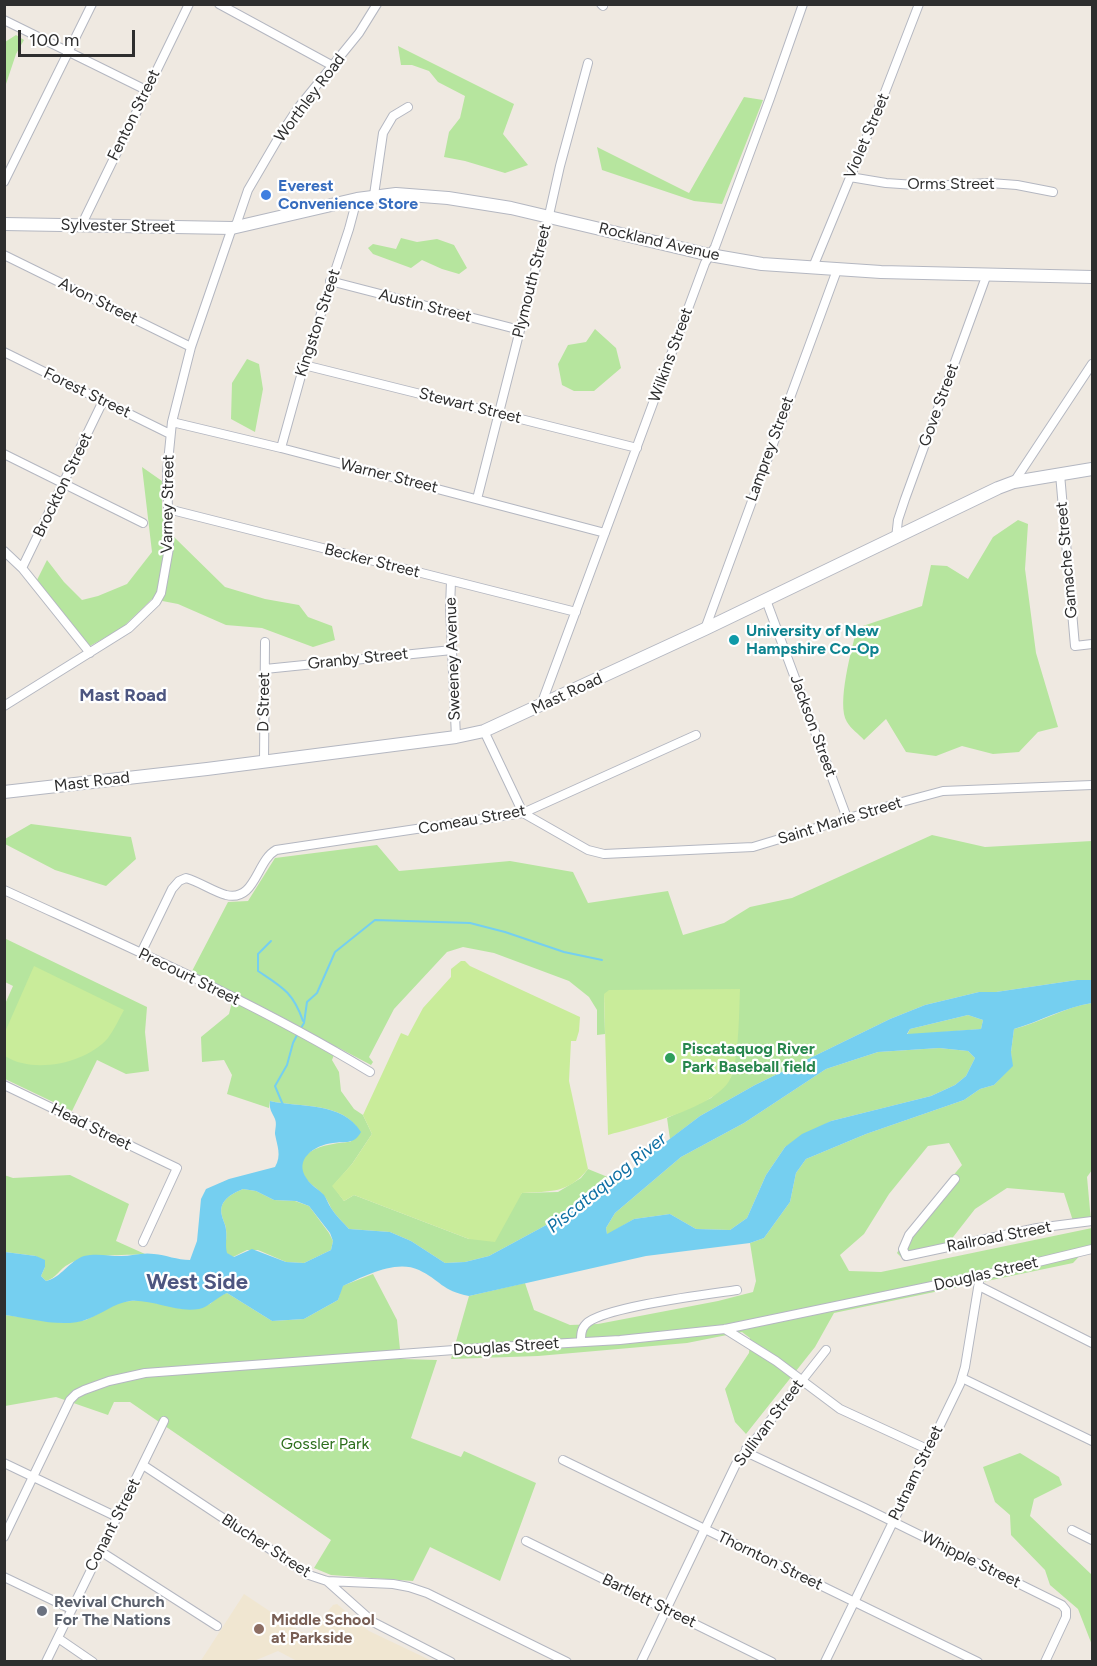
<!DOCTYPE html>
<html>
<head>
<meta charset="utf-8">
<style>
  body { margin:0 }
  #map { position:relative; width:1097px; height:1666px; overflow:hidden; background:#efe9e1; font-family:Figtree,sans-serif }
  canvas { display:block }
  .frame { position:absolute; inset:0; border:6px solid #2e2e2e; pointer-events:none }
  .scale { position:absolute; left:18px; top:30px; width:117px; height:27px; box-sizing:border-box; border:3px solid #2e2e2e; border-top:0; padding-left:8px; font-size:18px; line-height:21px; white-space:nowrap; color:#2e2e2e; -webkit-text-stroke:4px #fff; paint-order:stroke }
</style>
</head>
<body>
<div id="map">
<canvas width="1097" height="1666"></canvas>
<div class="frame"></div>
<div class="scale">100 m</div>
</div>
<script>
const context = document.querySelector('canvas').getContext('2d');
context.lineJoin = 'round';
function fillPath(path, color) { context.fillStyle = color; context.fill(path, 'evenodd'); }
function trace(path, color, width, dash) { context.strokeStyle = color; context.lineWidth = width; context.lineCap = dash ? 'butt' : 'round'; context.setLineDash(dash || []); context.stroke(path); }
function label(font, color, halo, rows, align = 'center') {
  context.font = font + ' Figtree,sans-serif'; context.lineWidth = 4.5; context.setLineDash([]); context.textBaseline = 'middle'; context.strokeStyle = halo; context.fillStyle = color; for (const [text, x, y, turn = 0] of rows) {
    context.save(); context.translate(x, y); context.rotate((+turn || 0) * Math.PI / 180); context.textAlign = isNaN(turn) ? turn : align; if (halo) context.strokeText(text, 0, 0); context.fillText(text, 0, 0); context.restore();
  }
}
const education = new Path2D(`
  M 244,1594 L 301,1632 L 309,1634 L 333,1605 L 337,1604 L 369,1631 L 432,1661 L 297,1661 L 278,1651 L 254,1661 L 200,1662 Z`);
const green = new Path2D(`
  M 16,35 L 24,40 L 16,54 L 5,87 L 5,42 Z
  M 398,46 L 514,104 L 503,134 L 528,165 L 505,173 L 465,161 L 444,157 L 449,132 L 460,118 L 465,96 L 438,82 L 429,71 L 412,65 L 401,65 Z
  M 744,97 L 763,100 L 722,204 L 694,201 L 602,170 L 597,147 L 689,193 Z
  M 401,238 L 417,242 L 437,239 L 454,245 L 467,268 L 459,274 L 442,269 L 422,260 L 411,268 L 373,254 L 368,248 L 373,244 L 396,249 Z
  M 595,329 L 616,348 L 621,368 L 594,391 L 574,391 L 562,385 L 558,364 L 568,345 L 586,342 Z
  M 247,359 L 259,364 L 263,389 L 255,432 L 231,419 L 232,383 Z
  M 142,467 L 162,481 L 162,517 L 174,537 L 225,587 L 265,599 L 299,605 L 308,617 L 332,626 L 335,640 L 313,647 L 262,628 L 226,625 L 178,604 L 152,599 L 122,628 L 90,646 L 37,580 L 47,560 L 64,582 L 82,600 L 98,596 L 127,584 L 152,552 Z
  M 1018,520 L 1028,524 L 1025,569 L 1036,653 L 1058,727 L 1038,732 L 1019,752 L 993,754 L 962,746 L 936,756 L 906,752 L 886,719 L 864,740 C 859,734 851,729 847,722 C 836,705 852,648 857,628 L 922,606 L 931,565 L 947,566 L 968,579 L 993,537 Z
  M 31,824 L 131,837 L 136,859 L 106,886 L 55,870 L 5,844 L 5,839 Z
  M 932,835 L 985,847 L 1092,841 L 1092,980 L 1077,980 L 996,992 L 979,992 L 925,1005 L 890,1019 L 755,1085 L 700,1116 L 670,1139 L 667,1118 L 711,1098 L 731,1077 L 736,1046 L 604,995 L 605,1034 L 597,1035 L 597,1010 L 589,997 L 569,981 L 494,953 L 463,947 L 447,952 L 394,1009 L 369,1057 L 373,1062 L 371,1065 L 337,1047 L 332,1060 L 339,1072 L 341,1091 L 354,1109 L 363,1115 L 372,1134 L 352,1164 L 333,1186 L 344,1201 L 354,1195 L 469,1239 L 522,1193 L 558,1192 L 581,1178 L 588,1169 L 620,1182 L 587,1203 L 489,1256 L 465,1262 L 445,1263 L 411,1241 L 390,1232 L 349,1229 C 343,1222 336,1216 331,1208 C 329,1204 327,1199 324,1196 C 320,1190 312,1186 307,1180 C 286,1150 330,1143 350,1142 L 360,1132 C 343,1101 300,1108 270,1101 L 269,1108 L 227,1094 L 232,1075 L 224,1060 L 202,1062 L 201,1037 L 229,1014 L 234,994 L 191,973 L 228,902 L 248,901 L 275,858 L 377,845 L 399,871 L 510,861 L 573,872 L 588,903 L 668,891 L 683,935 L 724,923 L 750,907 L 792,898 Z
  M 4,938 L 147,1007 L 145,1032 L 149,1071 L 126,1074 L 97,1060 L 72,1111 L 5,1079 L 5,1004 L 13,986 L 5,982 Z
  M 1092,1003 L 1092,1170 L 1087,1177 L 1091,1221 L 1074,1224 L 1064,1193 L 1007,1188 L 975,1209 L 943,1250 L 903,1259 L 897,1253 L 918,1217 L 962,1165 L 949,1143 L 928,1146 L 889,1194 L 864,1234 L 840,1255 L 849,1271 L 881,1272 L 1092,1228 L 1092,1246 L 1089,1246 L 1073,1263 L 834,1313 L 815,1347 L 746,1434 L 735,1422 L 725,1389 L 749,1353 L 750,1338 L 742,1332 L 687,1343 L 538,1356 L 451,1359 L 469,1296 L 525,1283 L 534,1310 L 570,1325 L 598,1324 L 718,1301 L 753,1292 L 756,1281 L 750,1243 L 764,1238 L 790,1202 L 796,1173 L 806,1159 L 866,1134 L 964,1100 L 980,1089 L 994,1085 L 1012,1066 L 1011,1052 L 1014,1029 C 1042,1022 1064,1007 1092,1003 Z
  M 968,1015 L 983,1020 L 981,1029 L 907,1035 L 910,1029 Z
  M 939,1048 L 968,1051 L 975,1058 L 966,1076 L 955,1085 L 931,1096 L 831,1121 L 785,1147 L 766,1175 L 747,1218 L 730,1230 L 696,1229 L 670,1214 L 634,1219 L 607,1235 L 606,1228 L 615,1213 L 681,1157 L 744,1123 L 826,1069 L 878,1052 Z
  M 4,1175 L 13,1178 L 70,1175 L 129,1204 L 116,1241 L 145,1254 C 124,1256 87,1253 69,1264 C 59,1269 57,1278 46,1281 L 41,1276 L 45,1267 L 36,1256 L 5,1252 Z
  M 243,1189 L 256,1191 L 274,1200 L 295,1201 L 309,1206 L 329,1233 L 333,1241 L 331,1250 L 304,1263 L 286,1262 L 258,1250 L 247,1250 L 233,1257 L 226,1253 C 225,1245 227,1238 226,1229 C 226,1225 223,1221 222,1216 C 218,1201 231,1194 243,1189 Z
  M 373,1274 L 397,1320 L 401,1359 L 437,1360 L 411,1438 L 461,1457 L 464,1451 L 536,1483 L 500,1581 L 430,1547 L 413,1581 L 331,1575 L 314,1568 L 331,1540 L 130,1402 L 114,1402 L 108,1415 L 56,1397 L 5,1406 L 5,1315 L 66,1323 L 86,1320 L 120,1302 L 142,1300 L 183,1309 L 210,1304 L 219,1296 L 227,1293 L 272,1321 L 304,1319 L 338,1300 L 342,1286 Z
  M 1020,1453 L 1059,1477 L 1062,1485 L 1034,1499 L 1030,1516 L 1092,1575 L 1092,1645 L 1078,1609 L 1050,1585 L 1045,1570 L 1011,1535 L 1010,1515 L 995,1502 L 983,1467 Z`);
const pitch = new Path2D(`
  M 461,961 L 465,961 L 470,966 L 580,1017 L 579,1031 L 576,1041 L 571,1041 L 569,1081 L 588,1169 C 568,1194 550,1191 522,1193 L 495,1242 L 469,1239 L 354,1195 L 344,1201 L 332,1186 L 352,1164 L 372,1134 L 363,1115 L 401,1033 L 408,1036 L 423,1008 L 451,977 L 451,969 Z
  M 34,966 L 124,1010 C 119,1019 114,1030 108,1038 C 89,1060 49,1070 22,1063 C 16,1062 10,1059 5,1056 L 5,1032 Z
  M 740,989 C 739,1012 739,1057 731,1077 C 720,1107 637,1127 608,1135 L 604,994 L 609,990 Z`);
const water = new Path2D(`
  M 1077,980 L 1092,980 L 1092,1003 C 1065,1007 1041,1021 1014,1029 L 1011,1052 L 1013,1066 L 994,1085 L 980,1089 L 964,1100 L 866,1134 L 806,1159 L 796,1173 L 790,1202 L 764,1238 L 750,1243 L 646,1256 L 469,1296 C 442,1291 440,1280 419,1270 C 396,1259 364,1276 343,1286 L 338,1300 L 304,1319 L 272,1321 L 227,1293 C 217,1297 209,1307 199,1309 C 175,1313 153,1299 130,1301 C 114,1303 102,1314 88,1319 C 63,1329 30,1318 5,1315 L 5,1252 L 36,1256 L 45,1260 L 45,1267 L 41,1276 L 46,1281 C 61,1278 69,1261 84,1256 C 96,1253 109,1256 121,1256 C 132,1256 143,1252 154,1254 C 166,1255 177,1260 190,1260 L 197,1241 L 201,1199 L 206,1189 L 229,1179 L 275,1167 C 282,1155 277,1146 275,1134 C 275,1129 277,1124 275,1119 C 272,1112 269,1110 270,1101 C 300,1108 342,1101 361,1132 C 354,1145 345,1141 333,1143 C 314,1145 293,1160 307,1179 C 311,1186 319,1189 324,1195 C 327,1199 328,1204 331,1208 C 336,1216 343,1222 349,1229 L 390,1232 L 411,1241 L 445,1263 L 465,1262 L 489,1256 L 587,1203 L 620,1182 L 642,1160 L 700,1116 L 755,1085 L 890,1019 L 925,1005 L 979,992 L 996,992 ZM 968,1015 L 983,1020 L 981,1029 L 907,1034 L 910,1029 ZM 939,1048 L 968,1051 L 975,1058 L 966,1076 L 955,1085 L 931,1096 L 831,1121 L 802,1134 L 785,1147 L 766,1175 L 747,1218 L 730,1230 L 696,1229 L 670,1214 L 634,1219 L 607,1234 L 606,1228 L 615,1213 L 681,1157 L 744,1123 L 826,1069 L 878,1052 ZM 243,1189 L 256,1191 L 274,1200 L 296,1201 L 309,1206 L 330,1233 L 333,1241 L 331,1250 L 304,1263 L 286,1262 L 252,1249 L 234,1257 L 227,1253 C 225,1245 227,1238 226,1230 C 226,1225 223,1221 222,1216 C 218,1201 231,1194 243,1189 Z`);
const stream = new Path2D(`
  M 271,941 L 258,954 L 258,971 C 282,987 293,992 303,1021
  M 301,1028 L 304,1023 L 307,1002 L 317,993 L 335,952 L 375,920 L 470,923 L 505,932 L 564,952 L 602,960
  M 283,1105 L 275,1086 L 287,1065 L 293,1043 L 298,1033`);
const street = new Path2D(`
  M 219,4 L 333,66
  M 601,4 L 603,6
  M 4,20 L 146,90
  M 850,177 L 886,183 L 930,186 L 990,183 L 1017,185 L 1053,192
  M 4,182 L 92,4
  M 374,195 L 383,133 L 393,116 L 408,107
  M 81,226 L 189,4
  M 235,228 L 248,190 L 279,137 L 298,108 L 359,33 L 377,4
  M 4,255 L 191,347
  M 813,267 L 880,105 L 919,4
  M 330,281 L 520,330
  M 4,352 L 170,434
  M 304,365 L 637,448
  M 172,422 L 281,448 L 605,533
  M 281,448 L 304,365 L 349,229 L 357,199
  M 4,454 L 143,523
  M 1060,474 L 1075,646 L 1092,644
  M 1014,482 L 1092,364
  M 477,499 L 547,224 L 560,166 L 588,63
  M 168,509 L 576,612
  M 896,538 L 898,520 L 905,499 L 987,274
  M 4,551 L 22,568 L 90,653
  M 22,568 L 103,401
  M 451,581 L 450,608 L 456,737
  M 766,600 L 847,818
  M 705,629 L 837,270
  M 265,669 L 452,650
  M 541,705 L 705,263 L 715,247 L 770,98 L 803,4
  M 4,706 L 129,628 L 156,602 L 161,593 L 169,548 L 167,472 L 172,422 L 191,347 L 232,228
  M 484,731 L 523,813 L 588,850 L 604,854 L 753,847 L 902,802 L 943,791 L 1092,785
  M 264,761 L 265,642
  M 4,890 C 128,947 253,1001 370,1072
  M 141,953 L 172,889 L 179,881 L 186,878 C 200,882 212,891 226,895 C 256,902 256,861 276,850 L 523,813 L 696,735
  M 4,1085 L 177,1168 L 143,1242
  M 955,1179 L 909,1235 L 903,1249 L 906,1256 L 1037,1228 L 1092,1221
  M 979,1286 L 1092,1343
  M 725,1329 L 776,1361 L 840,1409 L 927,1449
  M 581,1342 C 581,1335 581,1329 586,1324 C 602,1307 710,1294 737,1290
  M 962,1378 L 1092,1441
  M 746,1449 L 750,1454 L 865,1508 L 1062,1605 L 1066,1610 L 1066,1617 L 1045,1662
  M 563,1460 L 978,1662
  M 4,1463 L 117,1517
  M 143,1465 L 309,1575 L 327,1581 L 393,1584 L 409,1587 L 427,1593 L 567,1662
  M 1072,1530 L 1092,1540
  M 4,1537 L 70,1400 L 76,1394 L 84,1390 L 109,1381 L 145,1373 L 481,1348 L 620,1340 L 725,1329 L 980,1276 L 1092,1249
  M 526,1541 L 772,1662
  M 100,1551 L 217,1626
  M 4,1577 L 71,1609
  M 327,1581 L 373,1622 L 451,1662
  M 58,1638 L 93,1662
  M 46,1662 L 164,1421
  M 641,1662 L 736,1464 L 826,1350
  M 825,1662 L 960,1384 L 965,1367 L 980,1276`);
const secondary = new Path2D(`
  M 4,224 L 232,228 L 357,199 L 396,194 L 448,198 L 511,208 L 710,255 L 762,264 L 881,272 L 1092,277
  M 4,792 L 207,769 L 456,737 L 484,731 L 705,629 L 998,488 L 1014,482 L 1092,469`);
const markers = [
  [266,195,6,"#3f7fe0"],
  [734,640,6,"#0f9aa8"],
  [670,1058,6,"#2e9e5b"],
  [42,1611,6,"#6b7280"],
  [259,1629,6,"#8d6e63"]
];
const streetNames = [
  ["Worthley Road",310,98,-53],
  ["Fenton Street",134,115,-64],
  ["Violet Street",867,136,-67],
  ["Orms Street",951,184],
  ["Sylvester Street",118,226,1],
  ["Rockland Avenue",659,242,13],
  ["Plymouth Street",532,281,-76],
  ["Avon Street",98,301,26],
  ["Austin Street",425,306,14],
  ["Kingston Street",318,323,-72],
  ["Wilkins Street",671,355,-70],
  ["Forest Street",87,393,26],
  ["Gove Street",939,405,-70],
  ["Stewart Street",470,406,14],
  ["Lamprey Street",770,449,-70],
  ["Warner Street",389,476,14],
  ["Brockton Street",63,485,-64],
  ["Varney Street",168,504,-89],
  ["Gamache Street",1067,560,-95],
  ["Becker Street",372,561,14],
  ["Granby Street",358,659,-6],
  ["Sweeney Avenue",453,659,-92],
  ["Mast Road",567,694,-25],
  ["D Street",264,702,-89],
  ["Jackson Street",813,726,70],
  ["Mast Road",92,782,-7],
  ["Comeau Street",472,820,-10],
  ["Saint Marie Street",840,821,-17],
  ["Precourt Street",189,977,26],
  ["Head Street",91,1127,26],
  ["Railroad Street",999,1237,-11],
  ["Douglas Street",986,1274,-13],
  ["Douglas Street",506,1347,-4],
  ["Sullivan Street",769,1423,-53],
  ["Putnam Street",916,1473,-64],
  ["Conant Street",113,1525,-63],
  ["Blucher Street",266,1546,33],
  ["Whipple Street",971,1560,26],
  ["Thornton Street",770,1561,26],
  ["Bartlett Street",649,1601,26]
];
const shopNames = [
  ["Everest",278,186],
  ["Convenience Store",278,204]
];
const cultureNames = [
  ["University of New",746,631],
  ["Hampshire Co-Op",746,649]
];
const leisureNames = [
  ["Piscataquog River",682,1049],
  ["Park Baseball field",682,1067]
];
const parkNames = [
  ["Gossler Park",325,1444]
];
const worshipNames = [
  ["Revival Church",54,1602],
  ["For The Nations",54,1620]
];
const educationNames = [
  ["Middle School",271,1620],
  ["at Parkside",271,1638]
];
const neighbourhoodNames = [
  ["Mast Road",123,696]
];
const waterNames = [
  ["Piscataquog River",607,1183,-39]
];
const districtNames = [
  ["West Side",197,1283]
];
fillPath(education, '#f0e6d1');
fillPath(green, '#b6e59e');
fillPath(pitch, '#c9ec9a');
fillPath(water, '#75cff0');
trace(stream, '#75cff0', 2);
trace(street, '#b4b7c1', 10);
trace(secondary, '#b4b7c1', 14);
trace(street, '#fff', 8);
trace(secondary, '#fff', 12);
for (const [x, y, r, color] of markers) { const dot = new Path2D(); dot.arc(x, y, r, 0, 2 * Math.PI); context.fillStyle = color; context.fill(dot); trace(dot, '#fff', 2); }
label('16px', '#2e2e2e', '#fff', streetNames);
label('bold 16px', '#366cbe', '#fff', shopNames, 'left');
label('bold 16px', '#0d838f', '#fff', cultureNames, 'left');
label('bold 16px', '#27864d', '#fff', leisureNames, 'left');
label('16px', '#2c6e1b', '#fff', parkNames);
label('bold 16px', '#5b616d', '#fff', worshipNames, 'left');
label('bold 16px', '#785e54', '#fff', educationNames, 'left');
label('bold 18px', '#4d5680', '#fff', neighbourhoodNames);
label('italic 18px', '#0d6fa3', '#fff', waterNames);
label('bold 22px', '#4d5680', '#fff', districtNames);
</script>
</body>
</html>
